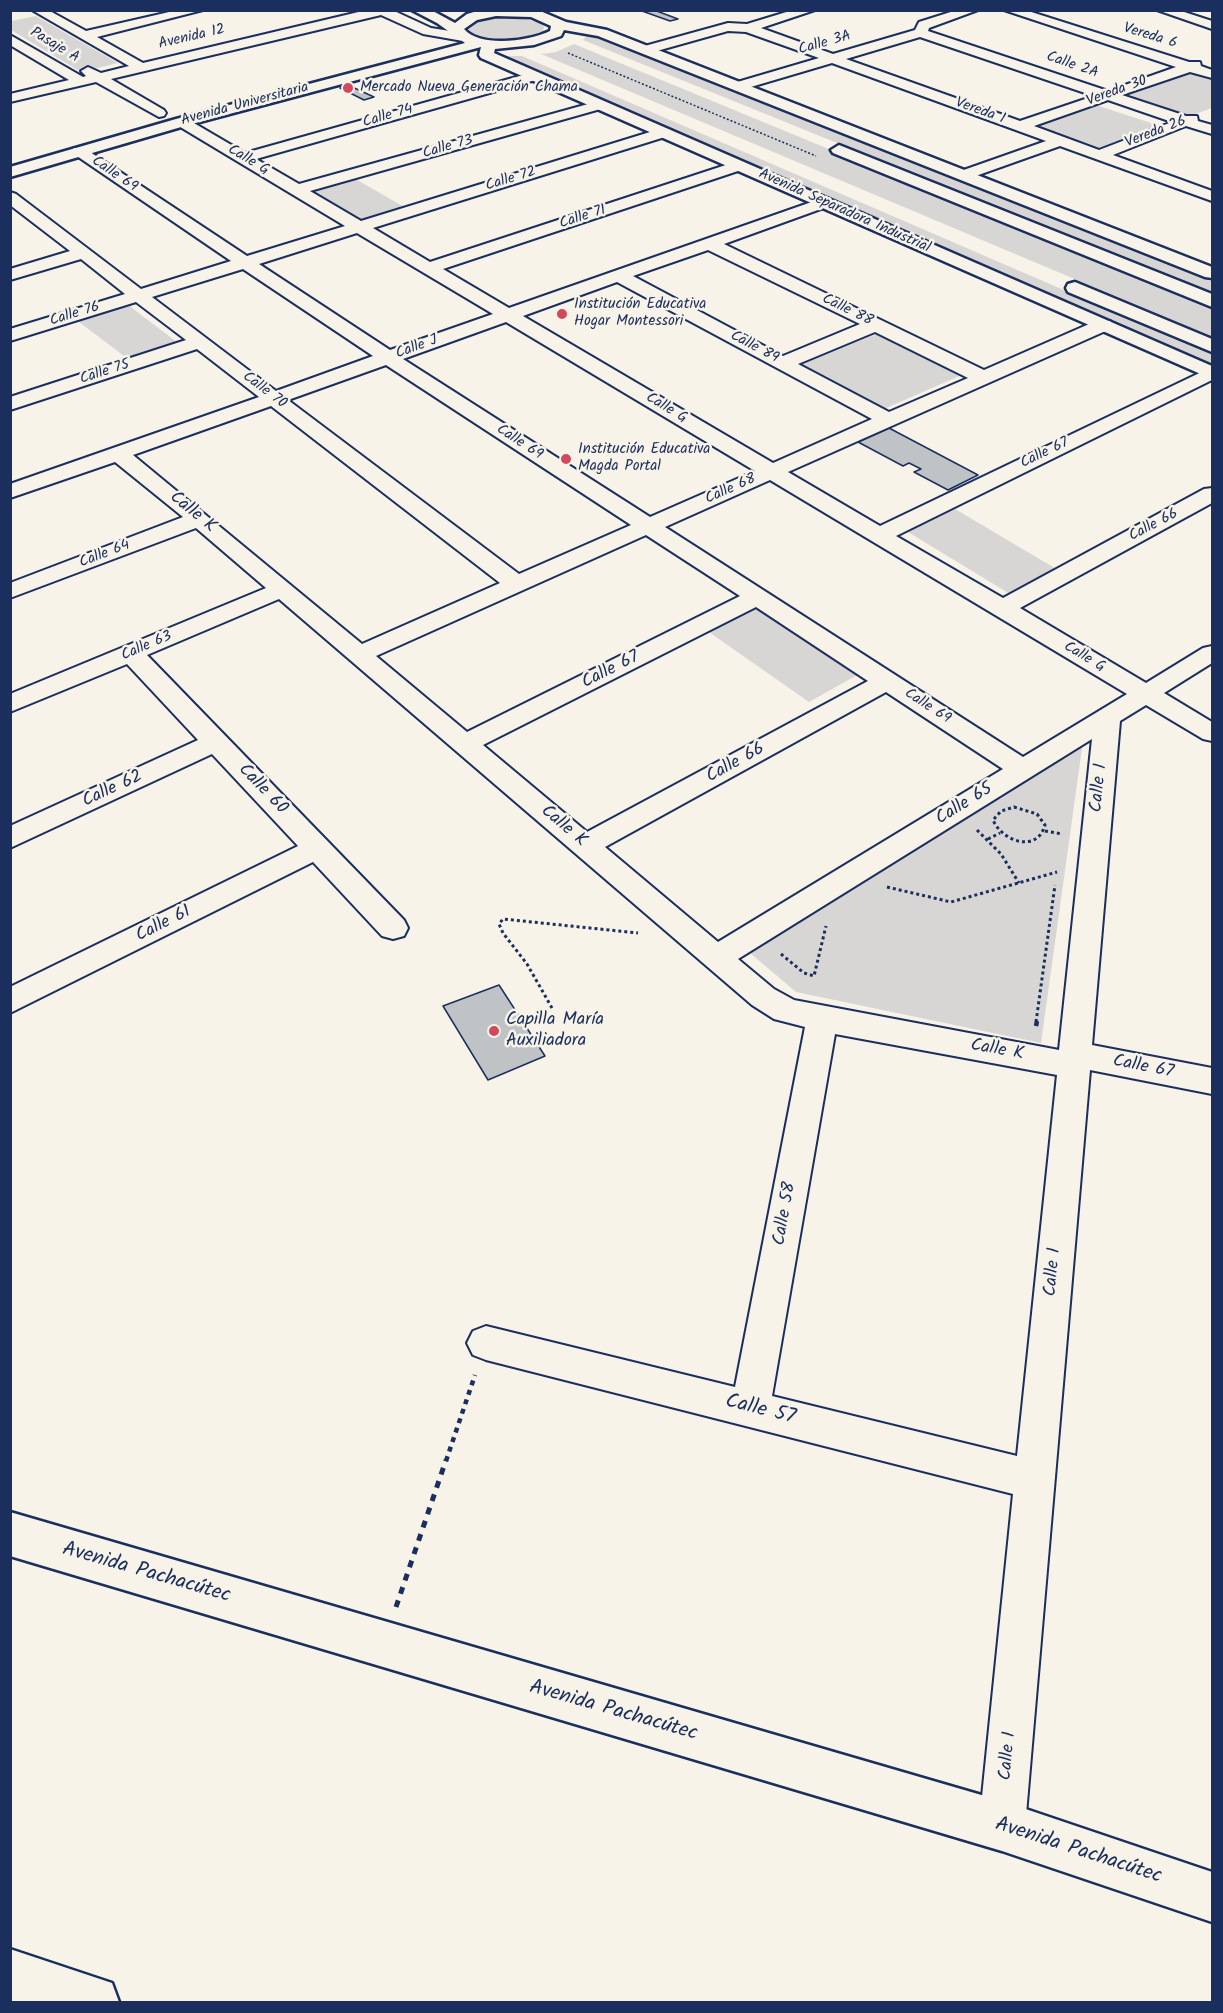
<!DOCTYPE html>
<html>
<head>
<meta charset="utf-8">
<style>
  body { margin:0 }
  #map { position:relative; width:1223px; height:2013px; overflow:hidden; background:#f7f3e8; font-family:Kalam,sans-serif }
  canvas { display:block }
  .frame { position:absolute; inset:0; border:12px solid #1b2f5e; pointer-events:none }
</style>
</head>
<body>
<div id="map">
<canvas width="1223" height="2013"></canvas>
<div class="frame"></div>
</div>
<script>
const context = document.querySelector('canvas').getContext('2d');
context.lineJoin = 'round';
function fillPath(path, color) { context.fillStyle = color; context.fill(path, 'evenodd'); }
function trace(path, color, width, dash) { context.strokeStyle = color; context.lineWidth = width; context.lineCap = dash ? 'butt' : 'round'; context.setLineDash(dash || []); context.stroke(path); }
function label(font, color, halo, rows, align = 'center') {
  context.font = font + ' Kalam,sans-serif'; context.lineWidth = 5; context.setLineDash([]); context.textBaseline = 'middle'; context.strokeStyle = halo; context.fillStyle = color; for (const [text, x, y, turn = 0] of rows) {
    context.save(); context.translate(x, y); context.rotate((+turn || 0) * Math.PI / 180); context.textAlign = isNaN(turn) ? turn : align; if (halo) context.strokeText(text, 0, 0); context.fillText(text, 0, 0); context.restore();
  }
}
const green = new Path2D(`
  M 36,16 L 118,63 L 81,72 L 11,30 L 11,21 Z
  M 511,16 L 542,23 L 544,27 L 543,32 C 524,43 486,46 467,32 L 467,28 L 476,21 L 486,18 Z
  M 589,33 L 1212,282 L 1212,295 L 583,40 Z
  M 574,44 L 1212,307 L 1212,337 L 541,54 L 556,52 Z
  M 502,56 L 522,56 L 1212,354 L 1212,367 Z
  M 1186,71 L 1212,79 L 1212,108 L 1187,117 L 1119,95 Z
  M 1093,104 L 1160,126 L 1101,148 L 1034,125 Z
  M 352,177 L 406,208 L 363,221 L 310,189 Z
  M 127,304 L 178,343 L 128,359 L 79,322 L 78,318 Z
  M 879,333 L 964,374 L 884,409 L 800,365 Z
  M 955,509 L 1058,570 L 1010,594 L 908,532 Z
  M 756,606 L 859,674 L 809,702 L 706,630 Z
  M 1083,741 L 1041,1043 L 796,992 L 749,952 Z`);
const building = new Path2D(`
  M 654,10 L 678,19 L 670,21 L 642,11 Z
  M 350,86 L 374,97 L 364,100 L 340,88 Z
  M 889,428 L 978,475 L 948,490 L 914,472 L 921,469 L 909,463 L 903,466 L 858,442 Z
  M 499,985 L 545,1056 L 488,1080 L 443,1006 Z`);
const pathFar3 = new Path2D(`
  M 568,53 L 816,156`);
const pathFar2 = new Path2D(`
  M 1014,807 L 1037,814 L 1045,825 C 1037,854 1002,841 993,820 L 1001,811 Z
  M 977,830 L 1001,854 L 1019,883
  M 1045,831 L 1062,834
  M 988,839 L 1000,833
  M 887,887 L 951,902 L 1057,872
  M 781,954 L 804,973 L 814,976 L 826,926
  M 552,1008 L 527,964 L 503,933 L 499,924 L 503,919 L 638,933
  M 1036,1022 L 1055,885`);
const pathFar1 = new Path2D(`
  M 1036,1026 L 1037,1021
  M 446,1461 L 475,1375`);
const path = new Path2D(`
  M 396,1607 L 446,1460`);
const street = new Path2D(`
  M 32,10 L 48,10 L 86,31 L 178,10 L 203,10 L 97,37 L 143,63 L 367,10 L 392,10 L 431,28 L 463,33 L 470,37 L 463,41 L 423,34 L 381,15 L 111,79 L 164,110 L 166,113 L 164,116 L 159,117 L 96,82 L 10,102 L 10,94 L 69,80 L 10,45 L 10,35 L 83,77 L 86,76 L 81,71 L 88,67 L 101,73 L 129,66 Z
  M 793,10 L 815,10 L 761,28 L 833,54 L 915,30 L 919,22 L 957,10 L 978,10 L 929,28 L 928,31 L 1108,91 L 1176,67 L 1004,10 L 1025,10 L 1189,62 L 1200,62 L 1201,66 L 1212,70 L 1212,78 L 1190,72 L 1122,95 L 1186,116 L 1197,116 L 1198,121 L 1212,125 L 1212,134 L 1186,126 L 1113,155 L 1212,191 L 1212,201 L 1060,146 L 970,178 L 958,178 L 956,175 L 958,172 L 1046,141 L 832,63 L 744,89 L 734,89 L 732,86 L 734,83 L 819,58 L 746,32 L 728,31 L 646,54 L 639,50 L 641,47 L 728,23 L 747,24 ZM 920,37 L 1094,96 L 1020,121 L 846,59 ZM 1108,100 L 1172,122 L 1099,150 L 1034,126 Z
  M 1157,10 L 1178,10 L 1212,21 L 1212,29 Z
  M 534,72 L 539,73 L 541,76 L 539,79 L 256,159 L 299,184 L 599,101 L 604,102 L 606,105 L 604,108 L 310,191 L 361,221 L 663,128 L 668,130 L 671,133 L 668,136 L 373,228 L 430,262 L 738,161 L 744,163 L 746,166 L 744,169 L 443,269 L 509,308 L 823,198 L 831,203 L 829,206 L 724,244 L 984,370 L 1096,321 L 1110,321 L 1112,325 L 1110,329 L 788,472 L 880,526 L 1212,367 L 1212,380 L 896,536 L 1003,598 L 1204,489 L 1212,488 L 1212,503 L 1020,608 L 1146,683 L 1203,648 L 1212,646 L 1212,663 L 1164,693 L 1212,722 L 1212,741 L 1203,739 L 1146,705 L 1120,721 L 1092,1045 L 1212,1068 L 1212,1094 L 1090,1070 L 1025,1826 L 1019,1843 L 1002,1849 L 985,1843 L 979,1826 L 1013,1494 L 486,1360 L 473,1355 L 467,1343 L 473,1331 L 486,1326 L 735,1387 L 805,1027 L 774,1019 L 752,1005 L 279,599 L 147,655 L 404,920 L 408,928 L 404,936 L 393,939 L 382,936 L 313,862 L 10,1013 L 10,987 L 298,846 L 212,754 L 10,848 L 10,826 L 198,740 L 127,664 L 10,712 L 10,694 L 266,588 L 196,528 L 10,598 L 10,583 L 183,517 L 115,462 L 10,498 L 10,484 L 259,397 L 197,349 L 10,410 L 10,397 L 186,340 L 136,302 L 10,341 L 10,329 L 125,294 L 81,259 L 10,280 L 10,269 L 70,251 L 10,205 L 10,192 L 16,194 L 141,289 L 231,261 L 74,154 L 71,151 L 74,148 L 84,148 L 247,256 L 345,226 L 177,125 L 175,122 L 177,119 L 187,119 L 245,153 ZM 357,233 L 493,314 L 390,350 L 259,264 ZM 708,250 L 860,324 L 783,356 L 633,276 ZM 243,269 L 373,356 L 276,391 L 152,297 ZM 617,282 L 872,419 L 773,463 L 523,316 ZM 506,322 L 755,471 L 650,517 L 403,359 ZM 875,332 L 968,378 L 889,412 L 798,364 ZM 386,365 L 631,525 L 519,574 L 288,400 ZM 271,406 L 500,583 L 362,644 L 133,455 ZM 770,480 L 1127,694 L 1023,757 L 665,527 ZM 646,535 L 740,596 L 467,732 L 376,656 ZM 756,607 L 868,681 L 587,832 L 483,745 ZM 886,692 L 1003,769 L 718,942 L 605,847 ZM 1092,739 L 1059,1050 L 794,1000 L 774,989 L 738,959 ZM 835,1034 L 1057,1075 L 1017,1456 L 772,1396 Z`);
const secondary = new Path2D(`
  M 412,10 L 431,10 L 455,23 L 467,14 L 481,10 L 538,10 L 566,22 L 607,30 L 1212,267 L 1212,278 L 1205,277 L 598,36 L 564,30 L 561,36 L 534,45 L 495,49 L 494,53 L 1212,366 L 1212,379 L 481,58 L 479,55 L 481,47 L 188,125 L 10,177 L 10,167 L 176,119 L 465,43 L 437,23 ZM 496,16 L 531,17 L 551,26 L 550,31 C 530,41 480,48 464,29 L 477,20 Z
  M 839,145 L 1212,294 L 1212,307 L 833,153 L 831,150 Z
  M 1075,282 L 1212,339 L 1212,352 L 1068,292 L 1066,288 L 1068,284 Z
  M 10,1512 L 1002,1801 L 1212,1872 L 1212,1922 L 1002,1851 L 10,1556 Z`);
const primary = new Path2D(`
  M 10,1949 L 112,1983 L 119,2002 L 10,2001 Z`);
const markers = [
  [348,88,6,"#d1495b"],
  [562,314,6,"#d1495b"],
  [566,459,6,"#d1495b"],
  [494,1031,6,"#d1495b"]
];
const farStreetnames = [
  ["Vereda 6",1150,37,17],
  ["Avenida 12",192,38,-13],
  ["Calle 3A",825,44,-16],
  ["Pasaje A",54,46,31],
  ["Calle 2A",1072,66,19],
  ["Vereda 30",1117,92,-20],
  ["Avenida Universitaria",245,105,-15],
  ["Vereda 1",980,112,20],
  ["Calle 74",388,117,-16],
  ["Vereda 26",1156,133,-21],
  ["Calle 73",448,148,-16],
  ["Calle G",248,161,31],
  ["Calle 69",114,175,34],
  ["Calle 72",511,180,-17],
  ["Avenida Separadora Industrial",844,212,24],
  ["Calle 71",583,218,-18],
  ["Calle 88",847,311,26],
  ["Calle 76",75,315,-17],
  ["Calle J",417,348,-20],
  ["Calle 89",754,348,28],
  ["Calle 75",105,373,-18],
  ["Calle 70",264,391,37],
  ["Calle G",666,409,31],
  ["Calle 69",519,443,33],
  ["Calle 67",1045,454,-26],
  ["Calle 68",731,490,-24],
  ["Calle 66",1154,526,-28],
  ["Calle 64",105,555,-21],
  ["Calle 63",147,647,-23],
  ["Calle G",1084,658,31],
  ["Calle 69",927,707,33]
];
const farPoinames = [
  ["Mercado Nueva Generación Chama",360,88],
  ["Institución Educativa",574,305],
  ["Hogar Montessori",574,322],
  ["Institución Educativa",578,450],
  ["Magda Portal",578,467]
];
const streetNames = [
  ["Calle K",192,513,39],
  ["Calle 67",611,671,-27],
  ["Calle 66",736,764,-29],
  ["Calle 1",1100,788,-84],
  ["Calle 62",113,790,-25],
  ["Calle 60",262,790,46],
  ["Calle 65",965,805,-32],
  ["Calle K",563,827,40],
  ["Calle 61",164,925,-27],
  ["Calle K",997,1051,10],
  ["Calle 67",1143,1068,11],
  ["Calle 58",786,1214,-80],
  ["Calle 1",1054,1272,-85],
  ["Calle 1",1009,1756,-85]
];
const poiNames = [
  ["Capilla María",506,1021],
  ["Auxiliadora",506,1042]
];
const nearStreetnames = [
  ["Calle 57",760,1411,14],
  ["Avenida Pachacútec",146,1574,16],
  ["Avenida Pachacútec",613,1712,16],
  ["Avenida Pachacútec",1078,1852,18]
];
fillPath(green, '#d7d6d4');
fillPath(building, '#c0c3c5');
trace(building, '#1b2f5e', 1.5);
trace(street, '#1b2f5e', 4);
trace(secondary, '#1b2f5e', 5);
trace(primary, '#1b2f5e', 5);
trace(pathFar3, '#1b2f5e', 1.5, [2, 2]);
trace(pathFar2, '#1b2f5e', 3, [3, 3]);
trace(pathFar1, '#1b2f5e', 4.5, [5, 5]);
trace(path, '#1b2f5e', 5, [7, 7]);
fillPath(street, '#f7f3e8');
fillPath(secondary, '#f7f3e8');
fillPath(primary, '#f7f3e8');
for (const [x, y, r, color] of markers) { const dot = new Path2D(); dot.arc(x, y, r, 0, 2 * Math.PI); context.fillStyle = color; context.fill(dot); trace(dot, '#f7f3e8', 2); }
label('15px', '#1b2f5e', '#f7f3e8', farStreetnames);
label('15px', '#1b2f5e', '#f7f3e8', farPoinames, 'left');
label('18px', '#1b2f5e', '#f7f3e8', streetNames);
label('18px', '#1b2f5e', '#f7f3e8', poiNames, 'left');
label('21px', '#1b2f5e', '#f7f3e8', nearStreetnames);
</script>
</body>
</html>
